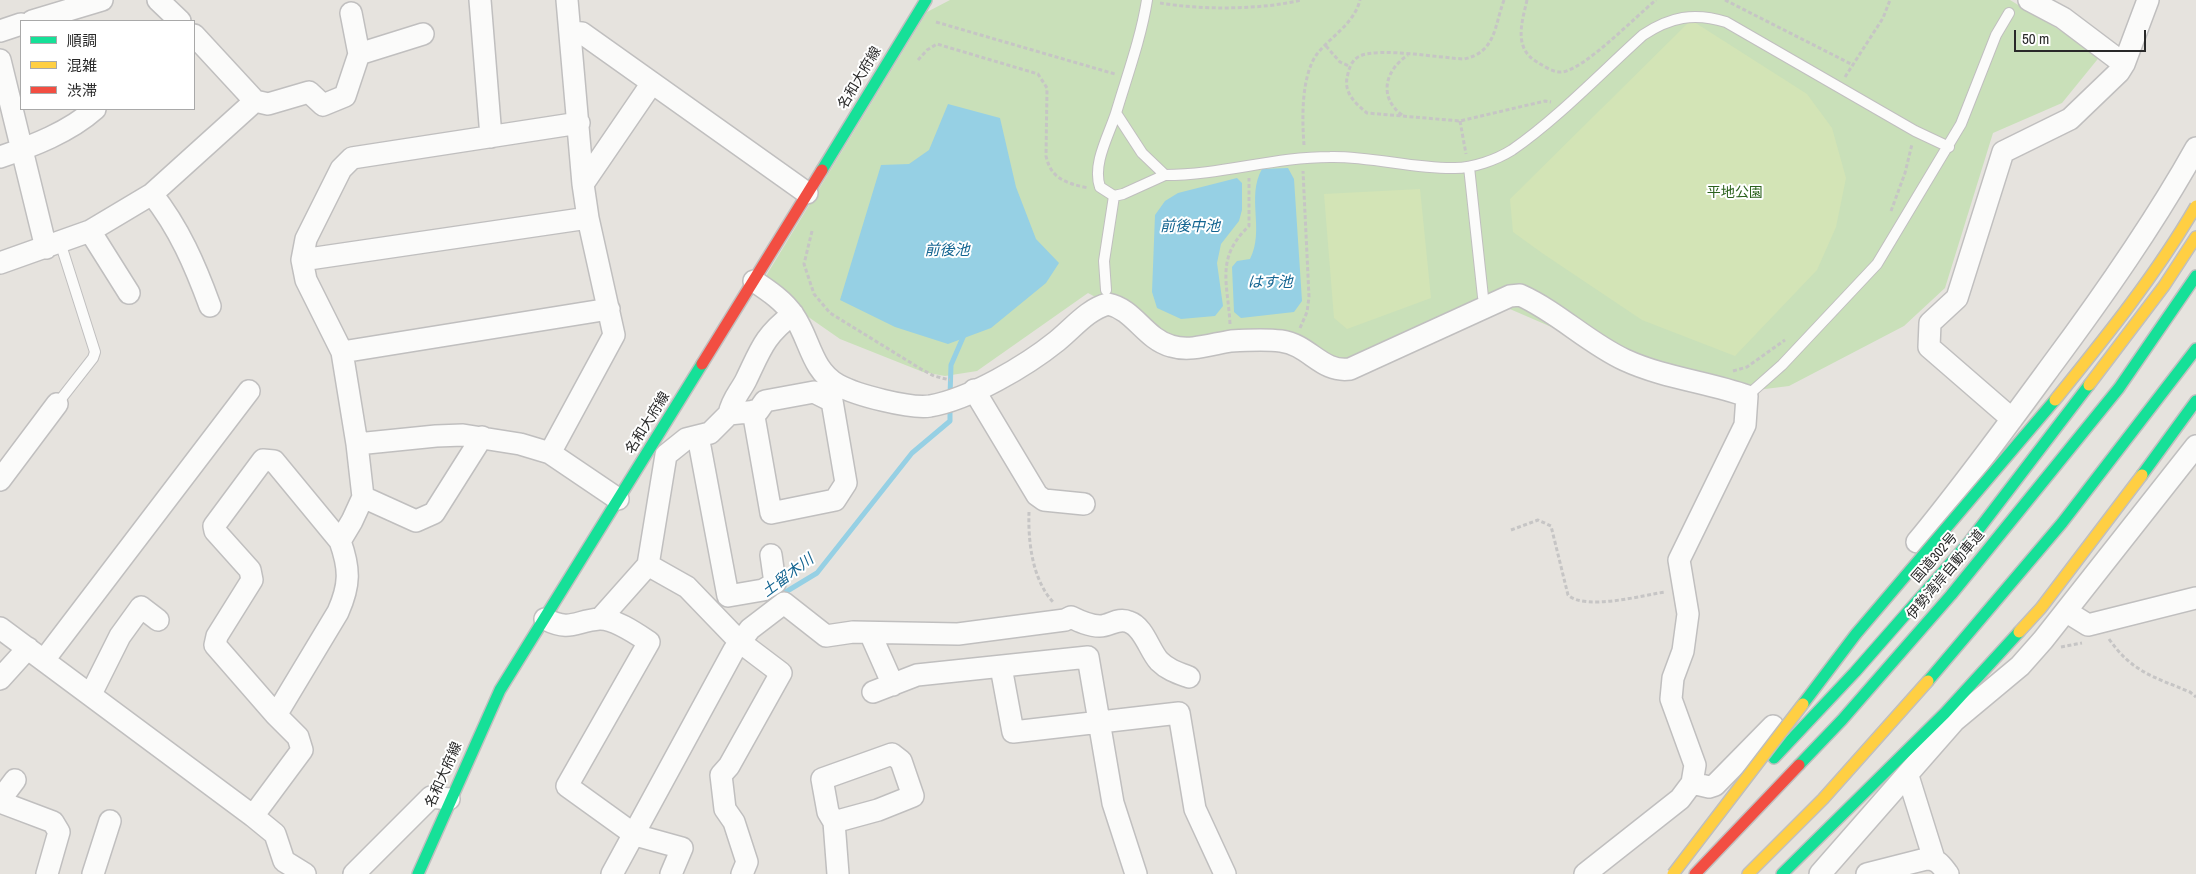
<!DOCTYPE html>
<html>
<head>
<meta charset="utf-8">
<style>
  body { margin:0 }
  #map { position:relative; width:2196px; height:874px; overflow:hidden; background:#e6e3de; font-family:"Archivo Narrow","Noto Sans JP",sans-serif }
  canvas { display:block }
  .legend { position:absolute; left:20px; top:20px; width:175px; height:90px; box-sizing:border-box; background:#fff; border:1px solid #a9a9a9; margin:0; padding:6px 9px; list-style:none; font-size:15px; color:#292929 }
  .legend li { display:flex; align-items:center; gap:10px; height:25px }
  .legend b { width:25px; border:1px solid #a9a9a9 }
  .scale { position:absolute; left:2014px; top:30px; width:132px; height:22px; box-sizing:border-box; border:2px solid #292929; border-top:0; padding-left:6px; font-size:15px; line-height:18px; white-space:nowrap; color:#292929; -webkit-text-stroke:4px #fff; paint-order:stroke }
</style>
</head>
<body>
<div id="map">
<canvas width="2196" height="874"></canvas>
<ul class="legend">
<li><b style="height:6px;background:#16e098"></b>順調</li>
<li><b style="height:6px;background:#ffcf43"></b>混雑</li>
<li><b style="height:6px;background:#f24e42"></b>渋滞</li>
</ul>
<div class="scale">50 m</div>
</div>
<script>
const context = document.querySelector('canvas').getContext('2d');
context.lineJoin = 'round';
function fillPath(path, color) { context.fillStyle = color; context.fill(path, 'evenodd'); }
function trace(path, color, width, dash) { context.strokeStyle = color; context.lineWidth = width; context.lineCap = dash ? 'butt' : 'round'; context.setLineDash(dash || []); context.stroke(path); }
function label(font, color, halo, rows, align = 'center') {
  context.font = font + ' "Archivo Narrow","Noto Sans JP",sans-serif'; context.lineWidth = 4; context.setLineDash([]); context.textBaseline = 'middle'; context.strokeStyle = halo; context.fillStyle = color; for (const [text, x, y, turn = 0] of rows) {
    context.save(); context.translate(x, y); context.rotate((+turn || 0) * Math.PI / 180); context.textAlign = isNaN(turn) ? turn : align; if (halo) context.strokeText(text, 0, 0); context.fillText(text, 0, 0); context.restore();
  }
}
const green = new Path2D(`
  M 950,0 L 2010,0 L 2101,55 L 2062,103 L 1993,133 L 1945,288 L 1904,326 L 1789,386 L 1741,392 L 1660,374 L 1496,303 L 1375,357 L 1329,361 L 1278,345 L 1183,345 L 1088,293 L 977,371 L 945,376 L 923,372 L 840,339 L 761,284 L 927,12 Z`);
const pitch = new Path2D(`
  M 1691,20 L 1807,94 L 1832,128 L 1846,178 L 1836,227 L 1817,270 L 1735,356 L 1642,320 L 1542,253 L 1513,232 L 1510,199 Z
  M 1420,189 L 1431,298 L 1347,329 L 1334,318 L 1324,194 Z`);
const water = new Path2D(`
  M 948,104 L 1000,118 L 1016,187 L 1036,239 L 1059,263 L 1046,283 L 991,328 L 948,344 L 895,327 L 840,300 L 881,165 L 909,164 L 929,150 Z
  M 1288,168 L 1294,179 L 1302,301 L 1294,312 L 1241,318 L 1234,312 L 1232,267 L 1237,261 L 1250,259 C 1265,230 1246,197 1262,169 Z
  M 1237,178 L 1242,183 L 1242,210 L 1239,221 L 1221,244 L 1217,263 L 1223,306 L 1215,316 L 1181,319 L 1157,308 L 1152,292 L 1155,215 L 1165,201 L 1178,193 Z`);
const stream = new Path2D(`
  M 950,396 L 951,365 L 964,335
  M 779,596 L 817,573 L 912,453 L 950,421 L 950,407`);
const path = new Path2D(`
  M 1504,0 C 1494,27 1496,52 1464,59 C 1441,58 1379,47 1360,56 C 1351,60 1349,69 1347,78 C 1344,93 1356,104 1367,113 L 1460,121 L 1545,101 L 1551,102
  M 1527,0 C 1522,22 1513,48 1537,62 C 1544,66 1553,73 1562,72 C 1585,69 1635,17 1656,0
  M 1725,0 L 1853,65
  M 1160,3 C 1201,10 1261,10 1301,0
  M 936,22 L 1115,74
  M 1326,46 L 1340,62 L 1349,66
  M 918,60 L 927,50 L 937,44 L 1038,74 L 1047,88 L 1046,156 C 1051,179 1066,183 1088,188
  M 1845,77 L 1883,18 L 1890,0
  M 1402,115 C 1378,97 1385,70 1408,55
  M 1460,121 L 1466,154
  M 1304,145 C 1302,119 1301,76 1317,54 C 1331,36 1354,24 1360,0
  M 1891,211 L 1905,173 L 1912,144
  M 812,231 L 804,264 L 814,294 L 830,313 L 921,369 L 934,376 L 950,380
  M 1230,324 C 1228,283 1215,258 1249,226 L 1249,178
  M 1300,328 L 1307,312 L 1309,297 L 1303,171
  M 1733,371 L 1747,367 L 1785,340
  M 1029,512 C 1028,541 1032,579 1053,602
  M 1511,530 L 1538,520 L 1551,526 L 1568,595 C 1585,611 1644,595 1665,592
  M 2109,639 C 2132,672 2154,677 2190,692 L 2196,697
  M 2061,647 L 2082,643`);
const lane = new Path2D(`
  M 1469,167 L 1483,297
  M 1165,175 C 1221,175 1274,157 1330,157 C 1372,156 1413,169 1455,168 C 1473,168 1496,160 1512,150 C 1557,119 1602,72 1643,35 C 1670,17 1694,12 1726,22 L 1915,131 L 1949,147
  M 1114,196 L 1123,194 L 1165,175 L 1142,153 L 1116,113
  M 1106,290 L 1104,261 L 1114,196 L 1100,187 C 1092,164 1109,135 1116,113 C 1127,76 1141,38 1147,0
  M 1747,396 L 1782,365 L 1877,264 L 1961,124 L 1996,35 L 2009,13
  M 57,404 L 93,358 L 95,352 L 60,242`);
const street = new Path2D(`
  M 158,0 L 180,21
  M 480,0 L 491,137
  M 2029,0 L 2063,18 L 2124,64
  M 32,21 L 102,0
  M 0,31 L 21,24
  M 570,32 L 582,33 L 807,193
  M 194,35 L 255,101 L 268,104 L 309,92 L 323,105 L 345,96 L 359,54 L 351,13
  M 359,54 L 423,34
  M 0,60 L 46,248
  M 0,157 C 33,146 69,132 95,109
  M 583,184 L 652,83
  M 152,194 C 179,228 195,265 210,306
  M 90,231 L 129,293
  M 302,260 L 588,218
  M 0,263 L 90,231 L 152,194 L 255,101
  M 754,281 C 769,291 784,301 794,316 C 810,339 811,370 838,385 C 856,395 910,409 930,406 C 970,399 1026,366 1057,341 C 1073,328 1088,309 1108,304 C 1134,309 1145,339 1171,346 C 1190,352 1212,344 1231,341 C 1247,340 1266,339 1281,341 C 1310,345 1321,373 1350,369 L 1510,296 L 1520,295 C 1558,312 1588,343 1625,360 C 1664,378 1708,382 1747,396 L 1745,425 L 1679,560 L 1688,614 L 1683,651 L 1673,678 L 1671,699 L 1695,765 L 1692,783
  M 342,352 L 609,309
  M 974,390 L 1037,495 L 1044,500 L 1084,504
  M 729,414 C 732,399 740,392 746,380 C 761,349 764,336 793,314
  M 2012,419 L 1929,347 L 1930,323 L 1957,298 L 2003,152 L 2070,119 L 2119,72 L 2124,64 L 2148,0
  M 698,436 L 728,596 L 763,590 L 775,583 L 771,555
  M 357,444 L 436,436 L 463,435 L 520,444 L 550,453 L 618,499
  M 550,453 L 614,335 L 588,218 L 583,184 L 567,0
  M 0,480 L 57,404
  M 363,497 L 416,521 L 434,513 L 482,437
  M 1917,542 C 1964,485 2007,426 2051,366 C 2103,296 2153,225 2196,148
  M 648,565 L 687,587 L 740,642 L 781,673 L 729,766 L 721,775 L 725,809 L 734,822 L 747,862 L 742,874
  M 2067,612 L 2088,625 L 2196,598
  M 545,619 C 571,632 575,621 599,619 C 614,618 637,634 649,642 L 567,786 L 635,835 L 682,848 L 671,874
  M 600,619 L 648,565 L 666,455 L 686,439 L 710,433 L 729,414 L 758,411 L 765,401 L 814,392 L 832,401 L 846,483 L 835,500 L 771,513 L 753,411
  M 0,628 L 253,816 L 275,834 L 284,861 L 305,874
  M 870,633 L 893,685
  M 44,660 L 249,391
  M 1001,667 L 1013,732 L 1179,713 L 1195,809 L 1225,874
  M 0,679 L 28,648
  M 873,692 L 917,675 L 1088,657 L 1113,803 L 1136,874
  M 91,694 L 120,636 L 141,607 L 158,620
  M 276,715 L 215,645 L 217,636 L 252,580 L 250,570 L 215,531 L 214,526 L 263,460 L 274,461 L 340,541
  M 1908,776 L 1934,859
  M 0,800 L 15,780
  M 0,802 L 53,822 L 59,832 L 47,874
  M 253,816 L 302,750 L 298,737 L 276,715 L 338,612 C 350,585 350,569 340,541 L 352,521 L 363,497 L 357,444 L 342,352 L 306,280 L 302,260 L 306,239 L 341,169 L 352,158 L 579,123
  M 834,822 L 878,810 L 913,796 L 901,761 L 892,754 L 822,779 L 828,812 L 834,822 L 838,874
  M 93,874 L 110,821
  M 354,874 L 431,797 L 449,799
  M 612,874 L 734,650 L 750,629 L 784,603 L 826,636 L 853,632 L 958,634 L 1065,620 L 1071,617 C 1079,621 1089,626 1100,626 C 1110,626 1118,617 1129,622 C 1144,627 1149,650 1159,661 C 1168,670 1178,673 1189,677
  M 1585,874 L 1680,799 L 1692,783 L 1709,787 L 1715,785 L 1773,726
  M 1820,874 L 1954,721 L 2020,666 L 2043,640 L 2196,446
  M 1867,874 L 1926,859 C 1938,859 1941,865 1948,874`);
const fast = new Path2D(`
  M 822,170 L 926,0
  M 2142,475 L 2196,401
  M 1928,681 L 2062,523 L 2196,349
  M 1774,758 L 1855,672 L 1969,542 L 2089,385
  M 1799,765 L 1842,720 L 1951,595 L 2119,388 L 2196,276
  M 418,874 L 500,690 L 702,364
  M 1782,874 L 1945,713 L 2019,632`);
const slow = new Path2D(`
  M 2089,385 L 2164,286 L 2196,237
  M 2019,632 L 2041,608 L 2142,475
  M 1748,874 L 1823,799 L 1928,681`);
const jam = new Path2D(`
  M 702,364 L 822,170
  M 1695,874 L 1799,765`);
const fastBridge = new Path2D(`
  M 1803,704 L 1856,634 L 2055,400`);
const slowBridge = new Path2D(`
  M 2055,400 C 2105,338 2156,275 2196,206
  M 1673,874 L 1803,704`);
const streetNames = [
  ["名和大府線",860,78,-59],
  ["名和大府線",648,423,-58],
  ["国道302号",1935,558,-49],
  ["伊勢湾岸自動車道",1946,575,-50],
  ["名和大府線",444,775,-66]
];
const parkNames = [
  ["平地公園",1735,193]
];
const waterNames = [
  ["前後中池",1190,227],
  ["前後池",947,251],
  ["はす池",1270,283],
  ["土留木川",788,576,-37]
];
fillPath(green, '#c9e0b9');
fillPath(pitch, '#d3e4b6');
fillPath(water, '#96d0e4');
trace(stream, '#96d0e4', 5);
trace(lane, '#c0bfbf', 12);
trace(street, '#c0bfbf', 24);
trace(fast, '#c0bfbf', 14);
trace(slow, '#c0bfbf', 14);
trace(jam, '#c0bfbf', 14);
trace(path, '#c6c5c5', 3, [4, 2.5]);
trace(lane, '#fbfbfa', 10);
trace(street, '#fbfbfa', 21);
trace(fast, '#16e098', 11);
trace(slow, '#ffcf43', 11);
trace(jam, '#f24e42', 11);
trace(fastBridge, '#bfbebc', 14, []);
trace(slowBridge, '#bfbebc', 14, []);
trace(fastBridge, '#16e098', 11);
trace(slowBridge, '#ffcf43', 11);
label('14px', '#292929', '#fff', streetNames);
label('14px', '#2b611d', '#fff', parkNames);
label('italic 15px', '#146591', '#fff', waterNames);
</script>
</body>
</html>
